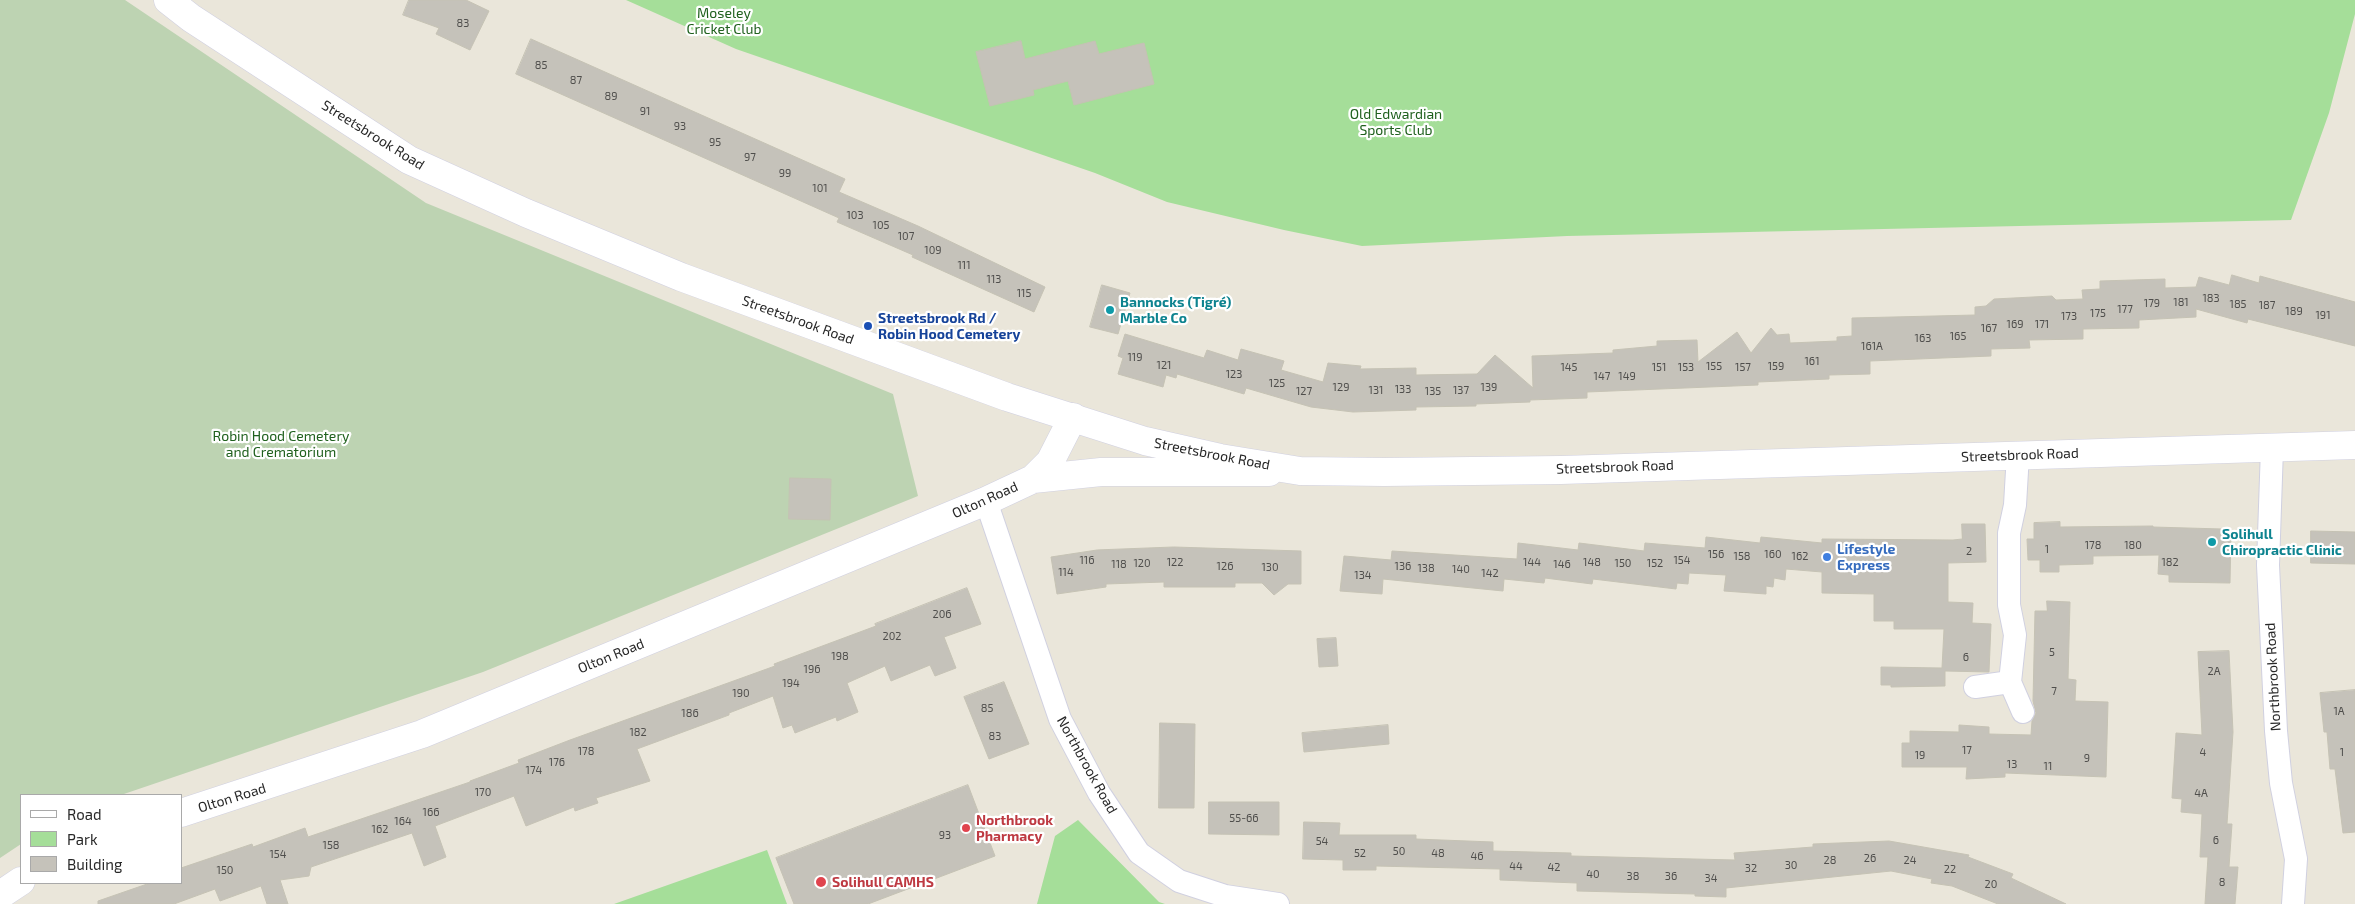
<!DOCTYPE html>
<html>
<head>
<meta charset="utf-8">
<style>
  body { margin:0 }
  #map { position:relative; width:2355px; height:904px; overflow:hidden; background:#eae6da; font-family:"Exo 2",sans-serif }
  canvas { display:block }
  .legend { position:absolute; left:20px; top:794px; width:162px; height:90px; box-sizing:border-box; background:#fff; border:1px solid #a9a9a9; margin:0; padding:6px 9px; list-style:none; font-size:15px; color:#282828 }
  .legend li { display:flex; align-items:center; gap:10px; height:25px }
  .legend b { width:25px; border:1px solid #a9a9a9 }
</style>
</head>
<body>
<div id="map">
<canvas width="2355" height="904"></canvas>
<ul class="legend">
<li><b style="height:6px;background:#fff"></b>Road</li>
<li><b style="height:14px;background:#a5de99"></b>Park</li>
<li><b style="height:14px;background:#c5c2ba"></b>Building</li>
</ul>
</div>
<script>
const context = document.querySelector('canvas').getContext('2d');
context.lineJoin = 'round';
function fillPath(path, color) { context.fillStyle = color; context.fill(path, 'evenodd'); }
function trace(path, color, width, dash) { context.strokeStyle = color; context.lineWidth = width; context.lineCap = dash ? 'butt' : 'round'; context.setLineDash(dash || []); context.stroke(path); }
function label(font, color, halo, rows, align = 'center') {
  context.font = font + ' "Exo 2",sans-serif'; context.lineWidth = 4.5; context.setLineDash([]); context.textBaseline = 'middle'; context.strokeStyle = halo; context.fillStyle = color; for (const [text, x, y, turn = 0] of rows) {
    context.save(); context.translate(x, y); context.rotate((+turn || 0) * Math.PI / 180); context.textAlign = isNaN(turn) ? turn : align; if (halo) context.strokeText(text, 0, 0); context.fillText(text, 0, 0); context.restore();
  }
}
const green = new Path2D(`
  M 626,0 L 2355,0 L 2355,14 L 2329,113 L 2291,220 L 1567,236 L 1362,246 L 1284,230 L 1167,202 L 1095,173 L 736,49 Z
  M 1078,820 L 1159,902 L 1165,904 L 1037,904 L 1055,836 Z
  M 767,850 L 787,904 L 614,904 Z`);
const cemetery = new Path2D(`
  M 0,0 L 125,0 L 426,203 L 893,394 L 918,496 L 483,672 L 121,795 L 21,795 L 21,844 L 0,858 Z`);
const building = new Path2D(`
  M 409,0 L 466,0 L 489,11 L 470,50 L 436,34 L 439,28 L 403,15 Z
  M 531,39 L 845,179 L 839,192 L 918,226 L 1045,287 L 1034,312 L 912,257 L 913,255 L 837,222 L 839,218 L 516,74 Z
  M 1021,41 L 1025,59 L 1095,41 L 1099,54 L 1144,43 L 1154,84 L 1074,105 L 1068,81 L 1033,90 L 1034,95 L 990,106 L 976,52 Z
  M 2232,275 L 2259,283 L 2260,276 L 2355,302 L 2355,346 L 2248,319 L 2247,323 L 2196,309 L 2196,317 L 2139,320 L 2139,328 L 2083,329 L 2083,339 L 2029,340 L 2030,348 L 1991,349 L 1991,356 L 1870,361 L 1870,374 L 1829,375 L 1829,379 L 1758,382 L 1758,385 L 1587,392 L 1587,398 L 1530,400 L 1530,402 L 1476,404 L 1476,406 L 1416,407 L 1416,410 L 1353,412 L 1311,407 L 1246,388 L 1244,394 L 1177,374 L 1176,378 L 1166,375 L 1163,387 L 1118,374 L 1123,358 L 1118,356 L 1125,334 L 1204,358 L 1207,350 L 1238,360 L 1241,349 L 1284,361 L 1281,370 L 1323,382 L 1328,363 L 1361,366 L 1360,369 L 1416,368 L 1416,375 L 1477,374 L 1495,355 L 1533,388 L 1532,356 L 1613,353 L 1613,350 L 1657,346 L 1657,341 L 1697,340 L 1698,362 L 1737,332 L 1751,353 L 1771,328 L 1777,335 L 1789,334 L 1790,343 L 1837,341 L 1837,337 L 1852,336 L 1852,318 L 1975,315 L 1975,307 L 1986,306 L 1994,299 L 2052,296 L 2056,300 L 2083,299 L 2082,290 L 2100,289 L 2100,281 L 2165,279 L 2165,288 L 2196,287 L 2199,277 L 2229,285 Z
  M 1102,285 L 1130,293 L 1118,334 L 1090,327 Z
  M 790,478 L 831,479 L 830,520 L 789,519 Z
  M 2060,522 L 2060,527 L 2153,526 L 2153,527 L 2222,529 L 2222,532 L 2231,532 L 2230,583 L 2169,582 L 2169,575 L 2158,574 L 2159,555 L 2093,556 L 2093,564 L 2059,565 L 2059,572 L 2040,572 L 2040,560 L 2028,560 L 2027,539 L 2034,539 L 2034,523 Z
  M 1962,524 L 1985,524 L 1986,562 L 1948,563 L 1948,602 L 1973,603 L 1972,623 L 1991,624 L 1989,672 L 1945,671 L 1945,686 L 1891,687 L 1891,685 L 1881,685 L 1881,667 L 1942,668 L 1944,629 L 1894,629 L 1894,621 L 1874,621 L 1874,594 L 1822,593 L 1822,572 L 1786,569 L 1785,580 L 1774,578 L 1773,587 L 1766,586 L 1766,594 L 1724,591 L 1726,575 L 1689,573 L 1688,584 L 1677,583 L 1676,589 L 1593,579 L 1592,584 L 1545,578 L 1544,583 L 1504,579 L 1503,591 L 1383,579 L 1382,594 L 1340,591 L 1344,556 L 1391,560 L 1392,551 L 1517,559 L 1518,543 L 1578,550 L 1579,543 L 1644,551 L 1645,543 L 1705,548 L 1706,537 L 1760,543 L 1761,537 L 1822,543 L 1822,539 L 1953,540 L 1962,539 Z
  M 2311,531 L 2355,532 L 2355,564 L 2311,563 Z
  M 1174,547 L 1301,551 L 1301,584 L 1288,584 L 1274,595 L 1262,583 L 1235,583 L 1235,587 L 1164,587 L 1164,582 L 1106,584 L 1106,587 L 1057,594 L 1051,557 L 1097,550 Z
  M 967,588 L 981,624 L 944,637 L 956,668 L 935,676 L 930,665 L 891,681 L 885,666 L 847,683 L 858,712 L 837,721 L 836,717 L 795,733 L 792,725 L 783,728 L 773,696 L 729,713 L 729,715 L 637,749 L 650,781 L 596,798 L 598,803 L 575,811 L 574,807 L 526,826 L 514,796 L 435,826 L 446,857 L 424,866 L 412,833 L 311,867 L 309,876 L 280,880 L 288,904 L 267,904 L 261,886 L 220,901 L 215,889 L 174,904 L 98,904 L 98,901 L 150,883 L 181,883 L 181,868 L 252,844 L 253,847 L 305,828 L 308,837 L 470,782 L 470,781 L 519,763 L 518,760 L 570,740 L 775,666 L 774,664 L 876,626 L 875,624 Z
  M 2047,601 L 2070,602 L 2068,679 L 2076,680 L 2075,701 L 2108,702 L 2106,777 L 2005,773 L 2005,777 L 1966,779 L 1967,767 L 1902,767 L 1902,743 L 1910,743 L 1910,731 L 1959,732 L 1959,725 L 1989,727 L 1989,734 L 2031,735 L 2032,721 L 2036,713 L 2033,701 L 2035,611 L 2047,611 Z
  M 1336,638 L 1338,666 L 1319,667 L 1317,639 Z
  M 2229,651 L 2233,732 L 2227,824 L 2232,824 L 2229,867 L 2238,867 L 2235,904 L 2205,904 L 2208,857 L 2200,857 L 2202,814 L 2181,812 L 2182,799 L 2172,798 L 2176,733 L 2202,735 L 2198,652 Z
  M 1004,682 L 1029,744 L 989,759 L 964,697 Z
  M 2355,690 L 2355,832 L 2343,833 L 2335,769 L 2330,769 L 2327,732 L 2324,732 L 2320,693 Z
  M 1160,723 L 1195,724 L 1194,808 L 1159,808 Z
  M 1388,725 L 1389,744 L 1304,752 L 1302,733 Z
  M 968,785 L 995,856 L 868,904 L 794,904 L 776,858 Z
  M 1209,802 L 1279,802 L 1279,835 L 1209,834 Z
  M 1304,822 L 1340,823 L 1339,835 L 1416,835 L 1416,839 L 1493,842 L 1493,851 L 1571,853 L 1571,856 L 1735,860 L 1734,853 L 1813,847 L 1813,844 L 1889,841 L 1969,855 L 1968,857 L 2013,874 L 2011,878 L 2066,904 L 1998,904 L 1952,886 L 1931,883 L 1932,879 L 1891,871 L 1726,888 L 1726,897 L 1695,896 L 1695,894 L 1577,891 L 1577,883 L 1500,880 L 1500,869 L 1376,866 L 1376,870 L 1343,870 L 1343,860 L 1303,859 Z`);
const minor = new Path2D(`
  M 2272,448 L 2268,565 L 2276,731 L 2281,783 L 2296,859 L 2293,904
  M 986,501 L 1060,719 L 1099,793 L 1139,853 L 1179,881 L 1225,896 L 1278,904
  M 2010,682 L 2023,712
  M 1975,687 L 2010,682 L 2015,635 L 2009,605 L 2009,533 L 2015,505 L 2018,454`);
const tertiary = new Path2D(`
  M 1033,479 L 1101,472 L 1269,472
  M 181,813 L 422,734 L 986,501 L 1033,479 L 1050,462 L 1073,417
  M 0,895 L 21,881`);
const secondary = new Path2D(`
  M 168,0 L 191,18 L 409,160 L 526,213 L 681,277 L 1007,397 L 1145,441 L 1220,458 L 1300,471 L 1384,472 L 1561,470 L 2355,445`);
const markers = [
  [1110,310,5,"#0f9aa8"],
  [868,326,5,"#1a4fb4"],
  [2212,542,5,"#0f9aa8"],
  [1827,557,5,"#3f7fe0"],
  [966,828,5,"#e0444e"],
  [821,882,6,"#e0444e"]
];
const numberNames = [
  ["83",463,23],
  ["85",541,65],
  ["87",576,80],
  ["89",611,96],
  ["91",645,111],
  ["93",680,126],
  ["95",715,142],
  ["97",750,157],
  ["99",785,173],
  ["101",820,188],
  ["103",855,215],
  ["105",881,225],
  ["107",906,236],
  ["109",933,250],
  ["111",964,265],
  ["113",994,279],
  ["115",1024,293],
  ["183",2211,298],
  ["181",2181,302],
  ["179",2152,303],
  ["185",2238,304],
  ["187",2267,305],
  ["177",2125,309],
  ["189",2294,311],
  ["175",2098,313],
  ["191",2323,315],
  ["173",2069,316],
  ["169",2015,324],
  ["171",2042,324],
  ["167",1989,328],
  ["165",1958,336],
  ["163",1923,338],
  ["161A",1872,346],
  ["119",1135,357],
  ["161",1812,361],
  ["121",1164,365],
  ["155",1714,366],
  ["159",1776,366],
  ["145",1569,367],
  ["151",1659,367],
  ["153",1686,367],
  ["157",1743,367],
  ["123",1234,374],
  ["147",1602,376],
  ["149",1627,376],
  ["125",1277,383],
  ["129",1341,387],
  ["139",1489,387],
  ["133",1403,389],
  ["131",1376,390],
  ["137",1461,390],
  ["127",1304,391],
  ["135",1433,391],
  ["178",2093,545],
  ["180",2133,545],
  ["1",2047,549],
  ["2",1969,551],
  ["156",1716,554],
  ["160",1773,554],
  ["158",1742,556],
  ["162",1800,556],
  ["116",1087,560],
  ["154",1682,560],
  ["122",1175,562],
  ["144",1532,562],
  ["148",1592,562],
  ["182",2170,562],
  ["120",1142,563],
  ["150",1623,563],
  ["152",1655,563],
  ["118",1119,564],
  ["146",1562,564],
  ["126",1225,566],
  ["136",1403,566],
  ["130",1270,567],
  ["138",1426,568],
  ["140",1461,569],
  ["114",1066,572],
  ["142",1490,573],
  ["134",1363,575],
  ["206",942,614],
  ["202",892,636],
  ["5",2052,652],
  ["198",840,656],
  ["6",1966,657],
  ["196",812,669],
  ["2A",2214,671],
  ["194",791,683],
  ["7",2054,691],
  ["190",741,693],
  ["85",987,708],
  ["1A",2339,711],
  ["186",690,713],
  ["182",638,732],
  ["83",995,736],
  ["17",1967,750],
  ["178",586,751],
  ["4",2203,752],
  ["1",2342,752],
  ["19",1920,755],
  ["9",2087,758],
  ["176",557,762],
  ["13",2012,764],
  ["11",2048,766],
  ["174",534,770],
  ["170",483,792],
  ["4A",2201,793],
  ["166",431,812],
  ["55-66",1244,818],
  ["164",403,821],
  ["162",380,829],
  ["93",945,835],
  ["6",2216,840],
  ["54",1322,841],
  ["158",331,845],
  ["50",1399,851],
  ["52",1360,853],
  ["48",1438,853],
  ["154",278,854],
  ["46",1477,856],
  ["26",1870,858],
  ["28",1830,860],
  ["24",1910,860],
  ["30",1791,865],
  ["44",1516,866],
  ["42",1554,867],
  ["32",1751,868],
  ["22",1950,869],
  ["150",225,870],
  ["40",1593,874],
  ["38",1633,876],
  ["36",1671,876],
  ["34",1711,878],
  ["8",2222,882],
  ["20",1991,884]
];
const parkNames = [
  ["Moseley",724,13],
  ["Cricket Club",724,29],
  ["Old Edwardian",1396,114],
  ["Sports Club",1396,130],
  ["Robin Hood Cemetery",281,436],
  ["and Crematorium",281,452]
];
const streetNames = [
  ["Streetsbrook Road",373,135,32],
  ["Streetsbrook Road",798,320,20],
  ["Streetsbrook Road",1212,454,11],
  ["Streetsbrook Road",2020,455,-2],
  ["Streetsbrook Road",1615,467,-2],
  ["Olton Road",985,500,-24],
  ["Olton Road",611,656,-22],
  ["Northbrook Road",2273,677,-93],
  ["Northbrook Road",1087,765,61],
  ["Olton Road",232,798,-17]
];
const cultureNames = [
  ["Bannocks (Tigré)",1120,302],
  ["Marble Co",1120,318],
  ["Solihull",2222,534],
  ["Chiropractic Clinic",2222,550]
];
const transitNames = [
  ["Streetsbrook Rd /",878,318],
  ["Robin Hood Cemetery",878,334]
];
const shopNames = [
  ["Lifestyle",1837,549],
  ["Express",1837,565]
];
const healthNames = [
  ["Northbrook",976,820],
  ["Pharmacy",976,836],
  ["Solihull CAMHS",832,882]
];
fillPath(green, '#a5de99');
fillPath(cemetery, '#bdd3b2');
fillPath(building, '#c5c2ba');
trace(building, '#c5c2b4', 1);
trace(minor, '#d0d0e0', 24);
trace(tertiary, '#d0d0e0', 29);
trace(secondary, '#d0d0e0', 29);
trace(minor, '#fff', 22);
trace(tertiary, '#fff', 28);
trace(secondary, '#fff', 28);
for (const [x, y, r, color] of markers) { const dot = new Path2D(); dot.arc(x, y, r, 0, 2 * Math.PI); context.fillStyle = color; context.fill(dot); trace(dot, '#fff', 2); }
label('11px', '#4f4e4c', null, numberNames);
label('14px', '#1f601d', '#fff', parkNames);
label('14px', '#282828', '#fff', streetNames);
label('bold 14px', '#0d838f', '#fff', cultureNames, 'left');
label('bold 14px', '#164399', '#fff', transitNames, 'left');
label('bold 14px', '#366cbe', '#fff', shopNames, 'left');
label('bold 14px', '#be3a42', '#fff', healthNames, 'left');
</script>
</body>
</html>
